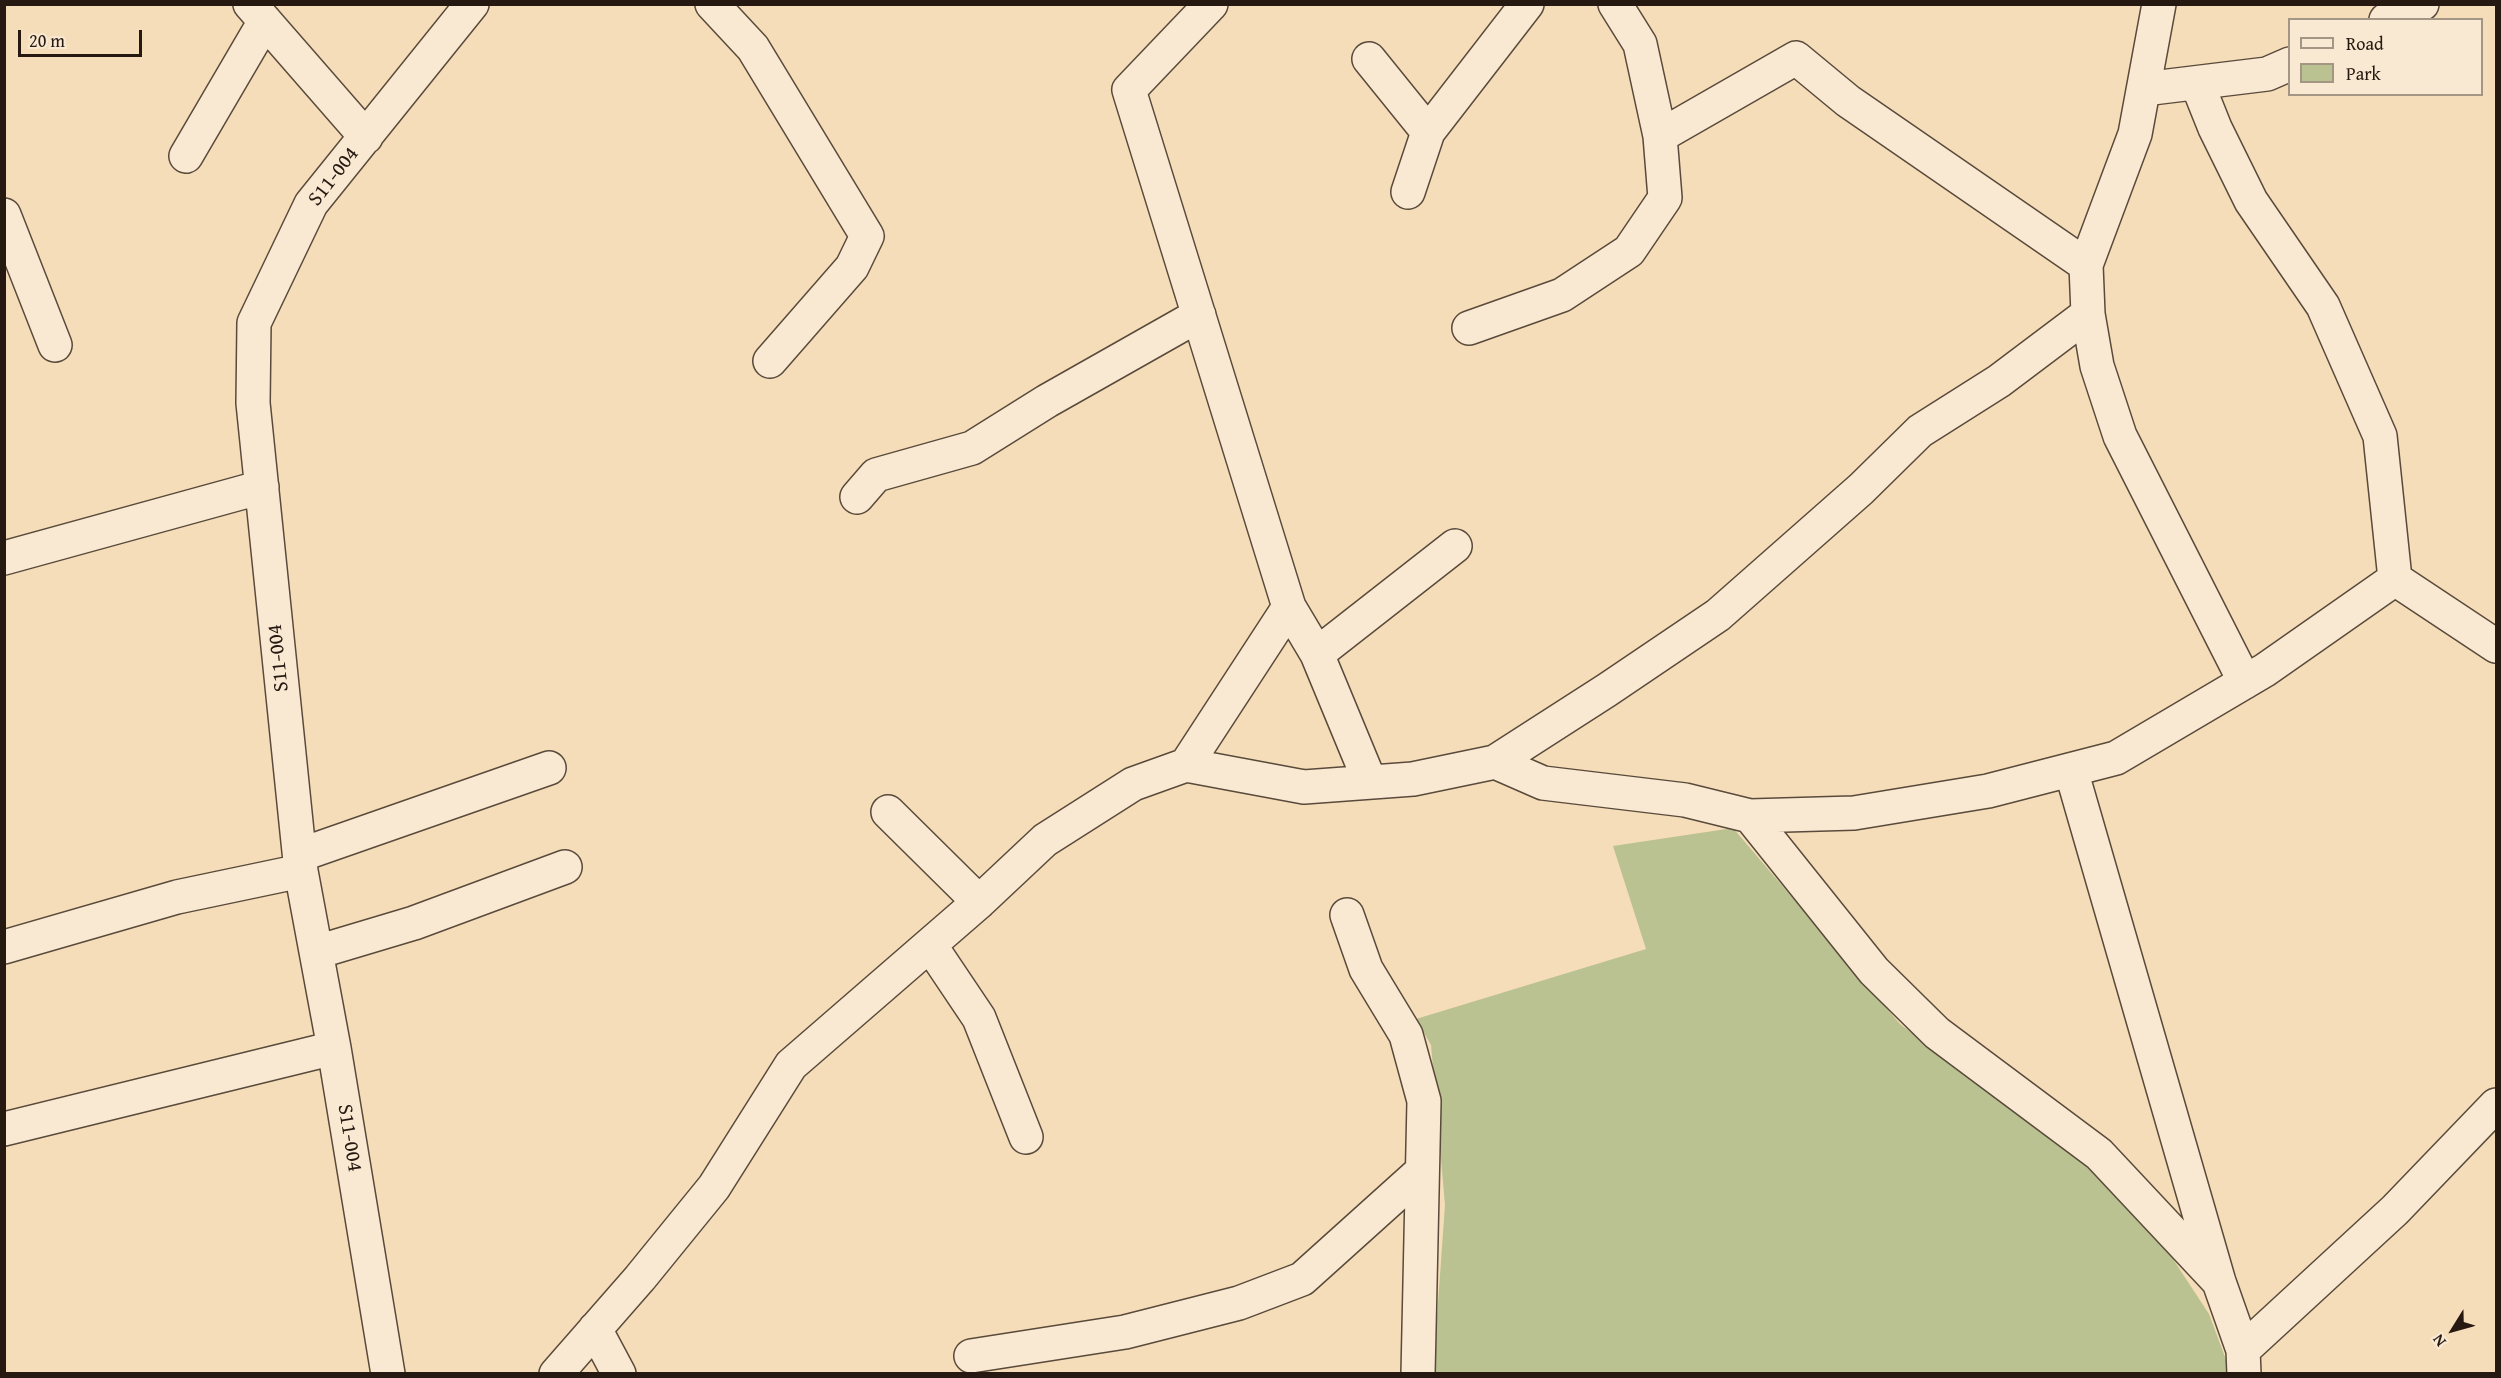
<!DOCTYPE html>
<html>
<head>
<meta charset="utf-8">
<style>
  body { margin:0 }
  #map { position:relative; width:2501px; height:1378px; overflow:hidden; background:#f6ddb9; font-family:"Gentium Book Plus",serif }
  canvas { display:block }
  .frame { position:absolute; inset:0; border:6px solid #251911; pointer-events:none }
  .legend { position:absolute; left:2288px; top:18px; width:195px; height:78px; box-sizing:border-box; background:#f9e9d2; border:2px solid #a49685; margin:0; padding:8px 10px; list-style:none; font-size:18px; color:#251911 }
  .legend li { display:flex; align-items:center; gap:12px; height:30px }
  .legend b { width:30px; border:2px solid #a49685 }
  .north { position:absolute; left:2423px; top:1300px; width:60px; height:60px; -webkit-text-stroke:4px #f9e9d2; paint-order:stroke; rotate:233deg; font-size:16px; font-weight:700; line-height:24px; text-align:center; color:#251911 }
  .north::after { content:''; display:block; margin:auto; width:21px; height:27px; background:#251911; clip-path:polygon(50% 0,100% 100%,50% 72%,0 100%) }
  .scale { position:absolute; left:18px; top:30px; width:124px; height:27px; box-sizing:border-box; border:3px solid #251911; border-top:0; padding-left:8px; font-size:18px; line-height:21px; white-space:nowrap; color:#251911; -webkit-text-stroke:4px #f9e9d2; paint-order:stroke }
</style>
</head>
<body>
<div id="map">
<canvas width="2501" height="1378"></canvas>
<div class="frame"></div>
<ul class="legend">
<li><b style="height:8px;background:#f9e9d2"></b>Road</li>
<li><b style="height:16px;background:#bac291"></b>Park</li>
</ul>
<div class="north">N</div>
<div class="scale">20 m</div>
</div>
<script>
const context = document.querySelector('canvas').getContext('2d');
context.lineJoin = 'round';
function fillPath(path, color) { context.fillStyle = color; context.fill(path, 'evenodd'); }
function trace(path, color, width, dash) { context.strokeStyle = color; context.lineWidth = width; context.lineCap = dash ? 'butt' : 'round'; context.setLineDash(dash || []); context.stroke(path); }
function label(font, color, halo, rows, align = 'center') {
  context.font = font + ' "Gentium Book Plus",serif'; context.lineWidth = 4.5; context.setLineDash([]); context.textBaseline = 'middle'; context.strokeStyle = halo; context.fillStyle = color; for (const [text, x, y, turn = 0] of rows) {
    context.save(); context.translate(x, y); context.rotate((+turn || 0) * Math.PI / 180); context.textAlign = isNaN(turn) ? turn : align; if (halo) context.strokeText(text, 0, 0); context.fillText(text, 0, 0); context.restore();
  }
}
const green = new Path2D(`
  M 1733,828 L 1900,1024 L 2079,1160 L 2152,1227 L 2209,1314 L 2231,1373 L 1433,1373 L 1445,1205 L 1431,1045 L 1416,1019 L 1646,949 L 1613,846 Z`);
const minor = new Path2D(`
  M 250,4 L 366,137
  M 712,4 L 753,48 L 867,236 L 852,267 L 770,361
  M 2159,4 L 2135,134 L 2086,265 L 2088,314 L 2097,366 L 2120,436 L 2245,682
  M 2386,20 L 2422,4
  M 1369,59 L 1428,132
  M 2197,83 L 2215,128 L 2251,201 L 2323,306 L 2380,436 L 2395,579
  M 2144,89 L 2267,74 L 2290,64
  M 1660,136 L 1796,58 L 1848,101 L 2086,265
  M 186,156 L 265,21
  M 1408,192 L 1428,132 L 1527,4
  M 4,215 L 55,345
  M 1469,328 L 1562,295 L 1629,251 L 1665,198 L 1660,136 L 1640,44 L 1615,4
  M 857,497 L 876,475 L 972,448 L 1047,401 L 1199,315
  M 4,558 L 262,487
  M 2395,579 L 2496,646
  M 1289,607 L 1317,654 L 1370,782
  M 1317,654 L 1455,546
  M 1495,762 L 1607,690 L 1718,615 L 1861,489 L 1920,431 L 1999,381 L 2088,314
  M 1186,765 L 1289,607 L 1129,90 L 1211,4
  M 2071,770 L 2219,1282 L 2243,1350 L 2244,1374
  M 888,812 L 979,902
  M 1750,816 L 1874,971 L 1937,1033 L 2099,1154 L 2219,1282
  M 300,855 L 549,768
  M 1347,915 L 1366,969 L 1406,1035 L 1424,1101 L 1418,1374
  M 930,945 L 979,1018 L 1026,1137
  M 4,947 L 177,897 L 301,871
  M 317,952 L 414,923 L 565,867
  M 4,1129 L 334,1048
  M 595,1329 L 619,1374
  M 2243,1350 L 2395,1210 L 2496,1105
  M 971,1356 L 1125,1332 L 1239,1303 L 1302,1279 L 1422,1171
  M 388,1374 L 334,1048 L 301,871 L 253,403 L 254,323 L 311,204 L 472,4
  M 556,1374 L 640,1278 L 714,1187 L 791,1065 L 979,902 L 1045,840 L 1133,784 L 1186,765 L 1304,787 L 1413,779 L 1495,762 L 1543,783 L 1685,800 L 1750,816 L 1854,813 L 1988,791 L 2116,758 L 2265,670 L 2395,579`);
const streetNames = [
  ["S11-004",334,177,-52],
  ["S11-004",279,658,-96],
  ["S11-004",349,1138,81]
];
fillPath(green, '#bac291');
trace(minor, '#594a3b', 36);
trace(minor, '#f9e9d2', 33);
label('21px', '#251911', '#f9e9d2', streetNames);
</script>
</body>
</html>
